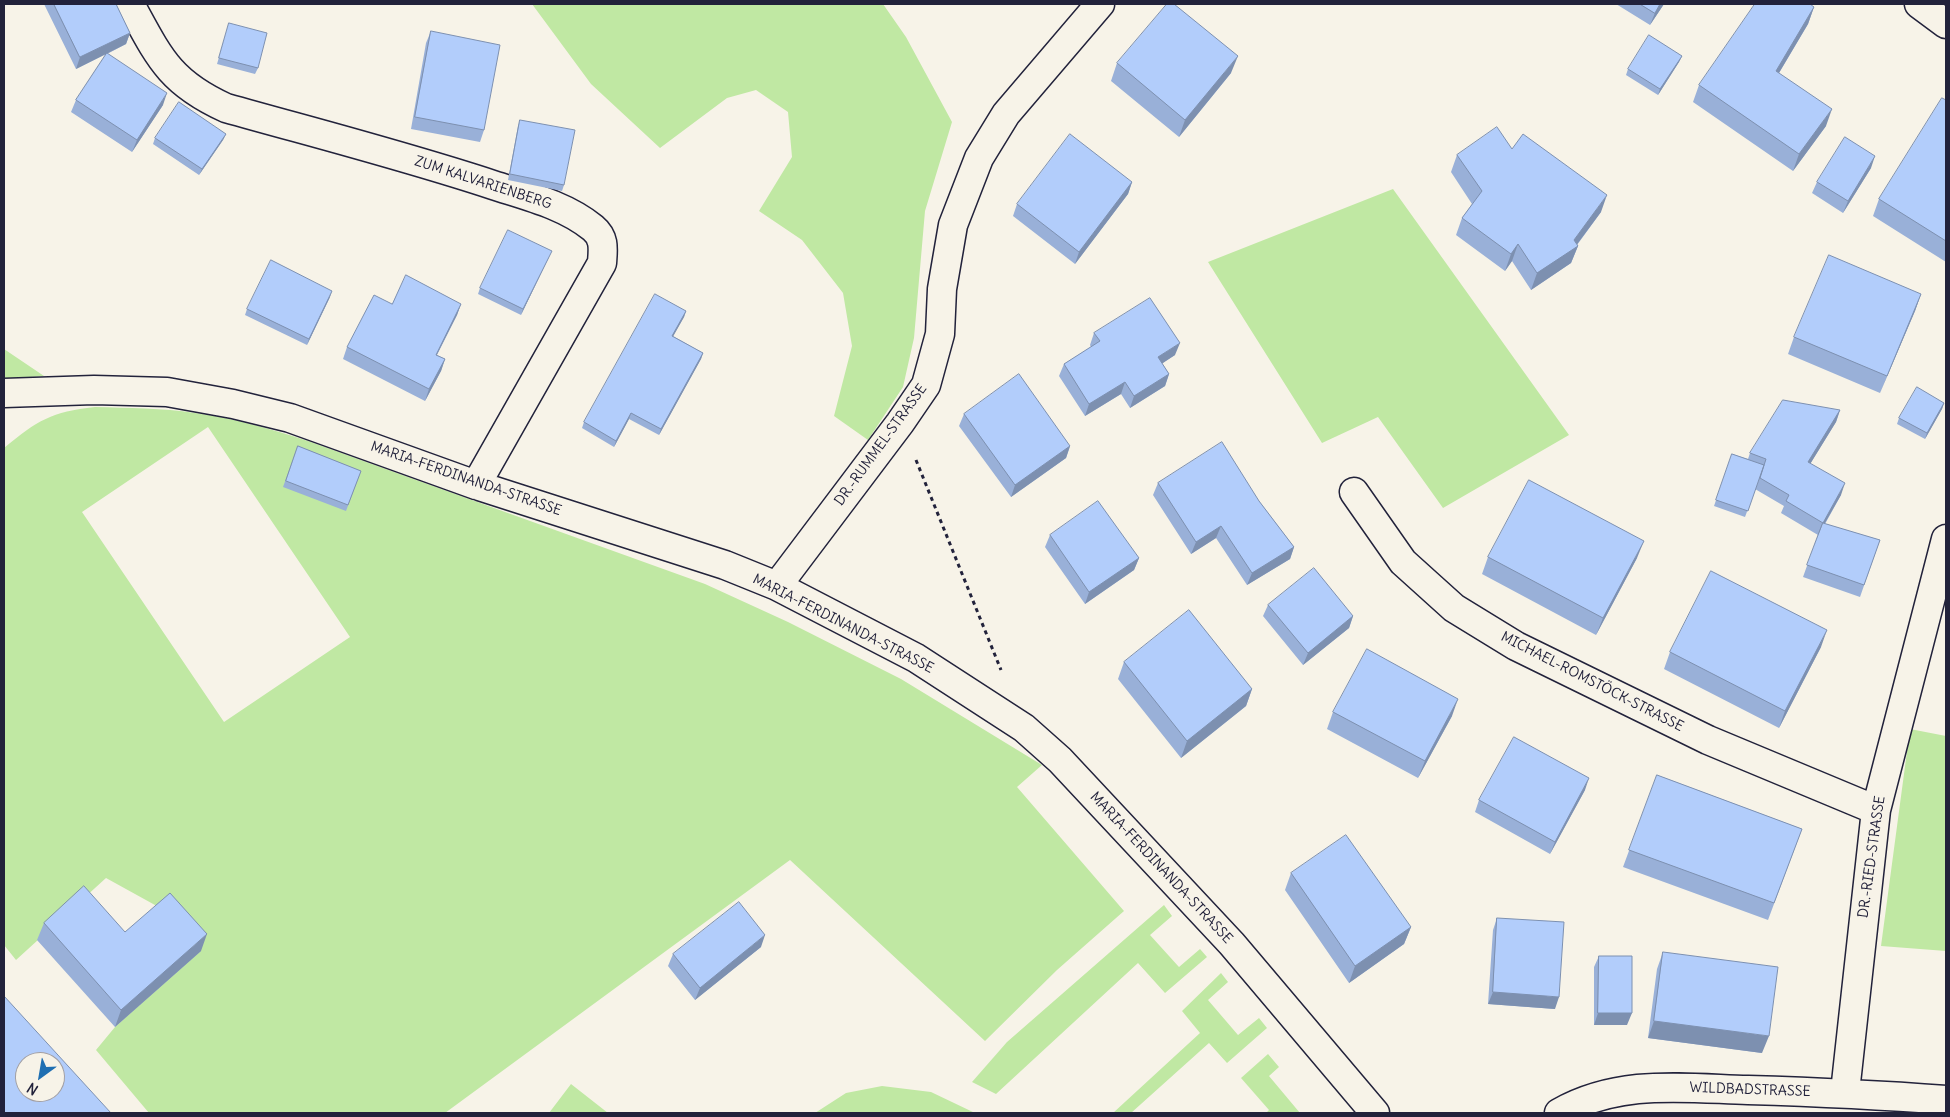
<!DOCTYPE html>
<html>
<head>
<meta charset="utf-8">
<style>
  body { margin:0 }
  #map { position:relative; width:1950px; height:1117px; overflow:hidden; background:#f7f3e8; font-family:Delius,sans-serif }
  canvas { display:block }
  .frame { position:absolute; inset:0; border:5px solid #22223b; pointer-events:none }
  .north { position:absolute; left:15px; top:1052px; width:50px; height:50px; box-sizing:border-box; background:#f7f3e8; border:1px solid #a29fa3; border-radius:50%; rotate:212deg; font-size:14px; font-weight:700; line-height:20px; text-align:center; color:#22223b }
  .north::after { content:''; display:block; margin:auto; width:18px; height:22px; background:#1f6fb2; clip-path:polygon(50% 0,100% 100%,50% 72%,0 100%) }
</style>
</head>
<body>
<div id="map">
<canvas width="1950" height="1117"></canvas>
<div class="frame"></div>
<div class="north">N</div>
</div>
<script>
const context = document.querySelector('canvas').getContext('2d');
context.lineJoin = 'round';
function fillPath(path, color) { context.fillStyle = color; context.fill(path, 'evenodd'); }
function trace(path, color, width, dash) { context.strokeStyle = color; context.lineWidth = width; context.lineCap = dash ? 'butt' : 'round'; context.setLineDash(dash || []); context.stroke(path); }
function label(font, color, halo, rows, align = 'center') {
  context.font = font + ' Delius,sans-serif'; context.lineWidth = 4.5; context.setLineDash([]); context.textBaseline = 'middle'; context.strokeStyle = halo; context.fillStyle = color; for (const [text, x, y, turn = 0] of rows) {
    context.save(); context.translate(x, y); context.rotate((+turn || 0) * Math.PI / 180); context.textAlign = isNaN(turn) ? turn : align; if (halo) context.strokeText(text, 0, 0); context.fillText(text, 0, 0); context.restore();
  }
}
const green = new Path2D(`
  M 532,4 L 883,4 L 906,37 L 952,122 L 925,211 L 914,338 L 903,387 L 868,440 L 834,416 L 852,346 L 843,293 L 802,240 L 759,211 L 792,157 L 788,112 L 756,90 L 727,98 L 660,148 L 591,84 Z
  M 1393,189 L 1569,435 L 1443,508 L 1378,417 L 1322,443 L 1208,262 Z
  M 4,349 L 44,376 L 4,379 Z
  M 95,407 C 128,408 162,408 195,413 C 234,418 271,429 308,441 L 705,584 L 788,622 L 901,679 L 1042,765 L 1017,787 L 1124,911 L 1057,970 L 985,1041 L 790,860 L 445,1113 L 149,1113 L 96,1050 L 115,1027 L 200,950 L 164,910 L 106,878 L 16,960 L 4,945 L 4,448 C 38,420 51,412 95,407 ZM 208,427 L 350,637 L 224,722 L 82,512 Z
  M 1910,729 L 1946,736 L 1946,951 L 1881,946 Z
  M 1164,905 L 1172,916 L 1150,935 L 1179,967 L 1200,949 L 1207,957 L 1165,993 L 1138,963 L 996,1094 L 972,1082 L 1007,1042 Z
  M 1221,973 L 1228,982 L 1208,1000 L 1238,1035 L 1259,1018 L 1267,1028 L 1227,1063 L 1209,1043 L 1131,1113 L 1113,1113 L 1200,1033 L 1182,1011 Z
  M 1268,1054 L 1279,1067 L 1269,1076 L 1300,1113 L 1266,1113 L 1269,1110 L 1241,1078 Z
  M 571,1084 L 608,1113 L 549,1113 Z
  M 882,1086 L 931,1092 L 975,1113 L 815,1113 L 846,1093 Z`);
const path = new Path2D(`
  M 916,460 L 1001,670`);
const street = new Path2D(`
  M 130,4 C 159,57 169,82 226,108 C 315,133 405,156 493,185 C 527,196 565,205 593,228 C 605,238 603,249 602,263 L 476,485
  M 1919,4 L 1946,24
  M 4,393 L 94,390 L 167,392 L 233,404 L 290,418 L 476,485 L 725,565 L 777,586 L 916,658 L 1024,728 L 1060,760 L 1232,944 L 1375,1113
  M 1354,492 L 1403,562 L 1454,608 L 1516,646 L 1708,740 L 1876,810
  M 777,586 L 900,423 L 926,385 L 940,334 L 942,289 L 953,225 L 979,158 L 1006,114 L 1100,4
  M 1845,1092 L 1876,810 L 1946,539
  M 1559,1113 C 1619,1079 1682,1088 1748,1090 C 1815,1092 1880,1095 1946,1100`);
const wall = new Path2D(`
  M 44,4 L 116,4 L 130,33 L 126,44 L 107,54 L 163,105 L 132,152 L 71,112 L 76,100 L 106,54 L 76,69 Z
  M 1616,4 L 1664,4 L 1650,25 Z
  M 1814,7 L 1808,24 L 1779,73 L 1826,126 L 1793,171 L 1693,102 L 1699,85 Z
  M 229,23 L 258,68 L 255,74 L 217,64 Z
  M 431,31 L 484,130 L 480,142 L 411,129 L 426,43 Z
  M 1682,56 L 1679,62 L 1658,95 L 1626,75 L 1628,69 Z
  M 1117,63 L 1231,73 L 1179,137 L 1111,81 Z
  M 1946,100 L 1946,262 L 1873,216 L 1879,199 Z
  M 520,120 L 564,185 L 562,191 L 508,180 L 518,126 Z
  M 226,134 L 223,140 L 199,175 L 153,144 L 155,138 Z
  M 1512,149 L 1601,212 L 1577,245 L 1578,246 L 1571,263 L 1531,290 L 1512,261 L 1505,271 L 1456,235 L 1462,218 L 1472,204 L 1451,172 L 1457,155 Z
  M 1871,168 L 1843,213 L 1812,193 L 1817,182 Z
  M 1132,182 L 1128,194 L 1075,264 L 1013,216 L 1017,204 Z
  M 549,257 L 521,315 L 478,294 L 480,288 Z
  M 1921,294 L 1915,311 L 1880,393 L 1788,354 L 1794,337 Z
  M 330,297 L 307,345 L 245,315 L 247,309 Z
  M 392,304 L 461,304 L 457,315 L 437,355 L 445,359 L 441,371 L 425,401 L 343,359 L 347,347 Z
  M 686,311 L 684,317 L 673,336 L 703,353 L 701,359 L 659,435 L 629,419 L 614,447 L 582,428 L 584,422 Z
  M 1094,333 L 1175,355 L 1162,363 L 1169,374 L 1165,386 L 1130,408 L 1121,394 L 1085,416 L 1059,376 L 1064,364 L 1091,347 L 1090,345 Z
  M 1944,403 L 1942,409 L 1925,439 L 1897,424 L 1899,418 Z
  M 1840,410 L 1836,422 L 1810,464 L 1841,495 L 1825,524 L 1880,540 L 1860,597 L 1803,577 L 1818,535 L 1781,513 L 1784,506 L 1755,489 L 1759,479 L 1745,517 L 1714,506 L 1732,454 L 1748,459 L 1750,453 Z
  M 964,414 L 1070,446 L 1066,458 L 1011,497 L 959,426 Z
  M 298,446 L 361,471 L 346,511 L 283,487 Z
  M 1158,483 L 1259,501 L 1294,547 L 1290,559 L 1247,585 L 1216,538 L 1191,554 L 1153,495 Z
  M 1050,535 L 1139,558 L 1134,570 L 1085,604 L 1045,547 Z
  M 1488,557 L 1637,558 L 1596,635 L 1482,574 Z
  M 1268,605 L 1353,616 L 1349,628 L 1303,665 L 1263,616 Z
  M 1821,647 L 1779,728 L 1664,669 L 1670,652 Z
  M 1124,662 L 1252,689 L 1246,706 L 1181,758 L 1118,679 Z
  M 1333,712 L 1452,716 L 1418,778 L 1327,729 Z
  M 1657,775 L 1802,829 L 1768,920 L 1623,867 Z
  M 1585,790 L 1550,854 L 1475,812 L 1479,800 Z
  M 1291,873 L 1411,927 L 1404,944 L 1349,983 L 1285,890 Z
  M 1497,918 L 1555,1009 L 1488,1004 L 1493,930 Z
  M 44,923 L 201,951 L 115,1027 L 37,940 Z
  M 761,947 L 695,1000 L 668,966 L 673,954 Z
  M 1663,952 L 1762,1053 L 1648,1038 L 1657,969 Z
  M 1599,956 L 1627,1025 L 1594,1025 L 1594,967 Z`);
const shadedWall = new Path2D(`
  M 1660,4 L 1664,4 L 1650,25 L 1655,13 Z
  M 1814,7 L 1808,24 L 1770,88 L 1776,71 Z
  M 130,33 L 126,44 L 76,69 L 80,57 Z
  M 1238,56 L 1231,73 L 1179,137 L 1185,120 Z
  M 1682,56 L 1679,62 L 1658,95 L 1660,89 Z
  M 167,93 L 163,105 L 132,152 L 137,140 Z
  M 1832,109 L 1826,126 L 1793,171 L 1799,154 Z
  M 226,134 L 223,140 L 199,175 L 202,169 Z
  M 1875,156 L 1871,168 L 1843,213 L 1848,201 Z
  M 1132,182 L 1128,194 L 1075,264 L 1079,252 Z
  M 1607,195 L 1601,212 L 1575,247 L 1578,246 L 1571,263 L 1531,290 L 1537,273 L 1574,240 Z
  M 1518,244 L 1512,261 L 1505,271 L 1511,254 Z
  M 552,251 L 549,257 L 521,315 L 523,309 Z
  M 332,291 L 330,297 L 307,345 L 309,339 Z
  M 1921,294 L 1915,311 L 1880,393 L 1887,376 Z
  M 461,304 L 457,315 L 431,366 L 436,355 Z
  M 686,311 L 684,317 L 670,342 L 672,336 Z
  M 1180,343 L 1175,355 L 1154,369 L 1158,357 Z
  M 703,353 L 701,359 L 659,435 L 661,429 Z
  M 445,359 L 441,371 L 425,401 L 429,389 Z
  M 1169,374 L 1165,386 L 1130,408 L 1134,396 Z
  M 1125,382 L 1121,394 L 1085,416 L 1089,404 Z
  M 1944,403 L 1942,409 L 1925,439 L 1927,433 Z
  M 1840,410 L 1836,422 L 1804,474 L 1808,462 Z
  M 631,413 L 629,419 L 614,447 L 616,441 Z
  M 1070,446 L 1066,458 L 1011,497 L 1015,485 Z
  M 1845,483 L 1841,495 L 1818,535 L 1823,523 Z
  M 1221,526 L 1216,538 L 1191,554 L 1196,542 Z
  M 1644,541 L 1637,558 L 1596,635 L 1603,618 Z
  M 1294,547 L 1290,559 L 1247,585 L 1252,573 Z
  M 1139,558 L 1134,570 L 1085,604 L 1089,592 Z
  M 1353,616 L 1349,628 L 1303,665 L 1308,653 Z
  M 1827,630 L 1821,647 L 1779,728 L 1785,711 Z
  M 1252,689 L 1246,706 L 1181,758 L 1187,741 Z
  M 1458,699 L 1452,716 L 1418,778 L 1425,761 Z
  M 1589,778 L 1585,790 L 1550,854 L 1555,842 Z
  M 1411,927 L 1404,944 L 1349,983 L 1355,966 Z
  M 207,934 L 201,951 L 115,1027 L 121,1010 Z
  M 765,935 L 761,947 L 695,1000 L 700,988 Z
  M 1493,992 L 1559,997 L 1555,1009 L 1488,1004 Z
  M 1598,1013 L 1632,1013 L 1627,1025 L 1594,1025 Z
  M 1654,1021 L 1769,1036 L 1762,1053 L 1648,1038 Z`);
const building = new Path2D(`
  M 54,4 L 116,4 L 130,33 L 80,57 Z
  M 1167,4 L 1174,4 L 1238,56 L 1185,120 L 1117,63 Z
  M 1640,4 L 1660,4 L 1655,13 Z
  M 1755,4 L 1810,4 L 1814,7 L 1776,71 L 1832,109 L 1799,154 L 1699,85 Z
  M 229,23 L 267,33 L 258,68 L 219,58 Z
  M 431,31 L 500,45 L 484,130 L 415,117 Z
  M 1649,35 L 1682,56 L 1660,89 L 1628,69 Z
  M 107,53 L 167,93 L 137,140 L 76,100 Z
  M 1942,98 L 1946,100 L 1946,241 L 1879,199 Z
  M 179,102 L 226,134 L 202,169 L 155,138 Z
  M 520,120 L 575,130 L 564,185 L 510,174 Z
  M 1497,127 L 1512,149 L 1523,134 L 1607,195 L 1574,240 L 1578,246 L 1537,273 L 1518,244 L 1511,254 L 1462,218 L 1482,191 L 1457,155 Z
  M 1070,134 L 1132,182 L 1079,252 L 1017,204 Z
  M 1845,137 L 1875,156 L 1848,201 L 1817,182 Z
  M 508,230 L 552,251 L 523,309 L 480,288 Z
  M 1829,255 L 1921,294 L 1887,376 L 1794,337 Z
  M 271,260 L 332,291 L 309,339 L 247,309 Z
  M 406,275 L 461,304 L 436,355 L 445,359 L 429,389 L 347,347 L 374,295 L 392,304 Z
  M 655,294 L 686,311 L 672,336 L 703,353 L 661,429 L 631,413 L 616,441 L 584,422 Z
  M 1150,298 L 1180,343 L 1158,357 L 1169,374 L 1134,396 L 1125,382 L 1089,404 L 1064,364 L 1100,341 L 1094,333 Z
  M 1019,374 L 1070,446 L 1015,485 L 964,414 Z
  M 1917,387 L 1944,403 L 1927,433 L 1899,418 Z
  M 1783,400 L 1840,410 L 1808,462 L 1845,483 L 1823,523 L 1786,501 L 1789,495 L 1760,478 L 1766,459 L 1750,453 Z
  M 1222,442 L 1259,501 L 1294,547 L 1252,573 L 1221,526 L 1196,542 L 1158,483 Z
  M 298,446 L 361,471 L 348,505 L 286,481 Z
  M 1732,454 L 1764,465 L 1748,511 L 1716,500 Z
  M 1529,480 L 1644,541 L 1603,618 L 1488,557 Z
  M 1098,501 L 1139,558 L 1089,592 L 1050,535 Z
  M 1823,523 L 1880,540 L 1864,585 L 1807,565 Z
  M 1314,568 L 1353,616 L 1308,653 L 1268,605 Z
  M 1711,571 L 1827,630 L 1785,711 L 1670,652 Z
  M 1189,610 L 1252,689 L 1187,741 L 1124,662 Z
  M 1367,649 L 1458,699 L 1425,761 L 1333,712 Z
  M 1514,737 L 1589,778 L 1555,842 L 1479,800 Z
  M 1657,775 L 1802,829 L 1774,903 L 1629,850 Z
  M 1346,835 L 1411,927 L 1355,966 L 1291,873 Z
  M 84,886 L 125,932 L 170,893 L 207,934 L 121,1010 L 44,923 Z
  M 739,902 L 765,935 L 700,988 L 673,954 Z
  M 1497,918 L 1564,922 L 1559,997 L 1493,992 Z
  M 1663,952 L 1778,967 L 1769,1036 L 1654,1021 Z
  M 1599,956 L 1632,956 L 1632,1013 L 1598,1013 Z
  M 4,996 L 111,1113 L 4,1113 ZM 25,1062 L 55,1062 L 55,1092 L 25,1092 Z`);
const streetNames = [
  ["ZUM KALVARIENBERG",483,183,18],
  ["DR.-RUMMEL-STRASSE",881,445,-54],
  ["MARIA-FERDINANDA-STRASSE",466,479,19],
  ["MARIA-FERDINANDA-STRASSE",843,624,27],
  ["MICHAEL-ROMSTÖCK-STRASSE",1592,682,27],
  ["DR.-RIED-STRASSE",1872,857,-82],
  ["MARIA-FERDINANDA-STRASSE",1161,868,47],
  ["WILDBADSTRASSE",1750,1090,2]
];
fillPath(green, '#c0e8a3');
trace(street, '#22223b', 31);
trace(path, '#22223b', 3, [4, 4]);
trace(street, '#f7f3e8', 28);
fillPath(wall, '#99b0d8');
fillPath(shadedWall, '#7d90b0');
fillPath(building, '#b2cdfb');
trace(building, '#7d90b0', 1);
label('14px', '#22223b', '#f7f3e8', streetNames);
</script>
</body>
</html>
